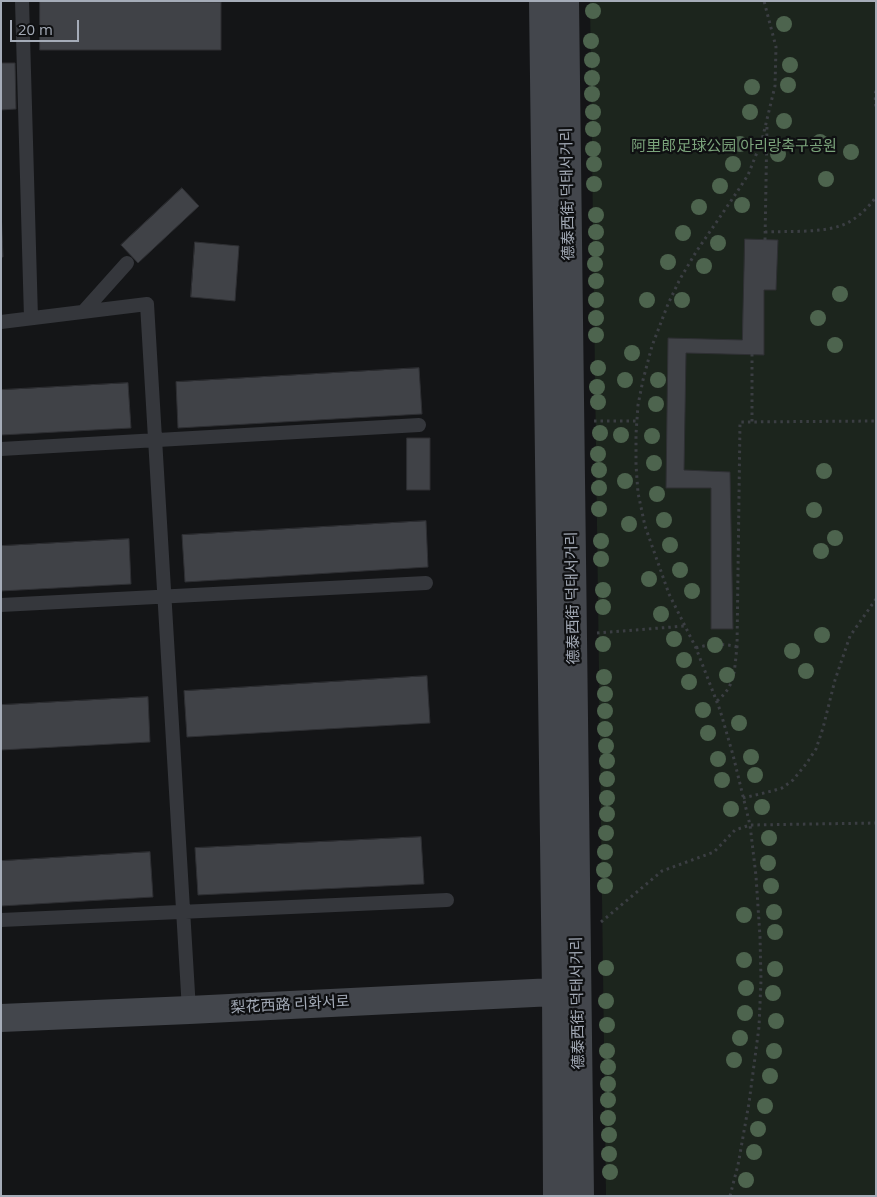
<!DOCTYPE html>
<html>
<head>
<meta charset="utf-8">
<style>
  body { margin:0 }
  #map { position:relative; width:877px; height:1197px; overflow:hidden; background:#141517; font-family:"Open Sans",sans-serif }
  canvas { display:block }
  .frame { position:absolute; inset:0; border:2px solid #a5acb8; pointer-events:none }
  .scale { position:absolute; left:10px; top:20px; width:69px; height:22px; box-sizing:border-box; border:2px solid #a5acb8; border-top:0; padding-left:6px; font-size:15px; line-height:18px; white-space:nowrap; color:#a5acb8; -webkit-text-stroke:4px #0f1012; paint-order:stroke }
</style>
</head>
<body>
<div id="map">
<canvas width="877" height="1197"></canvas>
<div class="frame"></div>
<div class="scale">20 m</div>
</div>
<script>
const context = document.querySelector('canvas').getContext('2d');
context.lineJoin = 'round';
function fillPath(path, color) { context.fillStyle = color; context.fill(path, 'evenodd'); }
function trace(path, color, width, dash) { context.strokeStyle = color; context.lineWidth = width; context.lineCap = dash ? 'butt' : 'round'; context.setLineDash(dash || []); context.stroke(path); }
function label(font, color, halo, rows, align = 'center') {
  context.font = font + ' "Open Sans","Noto Sans SC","Noto Sans KR",sans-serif'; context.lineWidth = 4.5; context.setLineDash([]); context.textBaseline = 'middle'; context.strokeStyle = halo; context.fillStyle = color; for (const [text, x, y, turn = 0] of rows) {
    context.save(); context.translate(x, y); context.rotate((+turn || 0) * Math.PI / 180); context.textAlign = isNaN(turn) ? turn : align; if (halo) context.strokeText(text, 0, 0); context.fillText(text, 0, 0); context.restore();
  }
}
const green = new Path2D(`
  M 590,1 L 876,1 L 876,1196 L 606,1196 Z`);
const building = new Path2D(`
  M 40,1 L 221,2 L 221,50 L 40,50 Z
  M 1,63 L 15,63 L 16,109 L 1,110 Z
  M 182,188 L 199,206 L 138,263 L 121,245 Z
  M 1,209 L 3,257 L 1,257 Z
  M 745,239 L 778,240 L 776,290 L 764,290 L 764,355 L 686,353 L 684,470 L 730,472 L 733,629 L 711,629 L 711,488 L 666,488 L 668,338 L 742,340 Z
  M 195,242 L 239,246 L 235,301 L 191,297 Z
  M 419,368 L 422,414 L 178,428 L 176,382 Z
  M 128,383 L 131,428 L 1,435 L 1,390 Z
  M 407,438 L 430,438 L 430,490 L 407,490 Z
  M 426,521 L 428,567 L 185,582 L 182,535 Z
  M 129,539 L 131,584 L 1,591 L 1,546 Z
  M 427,676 L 430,723 L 187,737 L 184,691 Z
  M 148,697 L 150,742 L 1,750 L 1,705 Z
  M 421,837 L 424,884 L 198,895 L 195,848 Z
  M 150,852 L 153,897 L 1,906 L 1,861 Z`);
const path = new Path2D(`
  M 876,91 L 875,94 L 876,109
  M 765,232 C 787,231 819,233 840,226 C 855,221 867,209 876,197
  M 765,240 L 767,125
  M 752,354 L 752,422
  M 594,421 L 636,421
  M 597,633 L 685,626
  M 696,648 C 709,644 724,643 737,647
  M 717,701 C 736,685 734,671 737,647 L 740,422 L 876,421
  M 743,798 L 772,791 L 782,788 L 793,780 L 806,764 L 816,749 L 823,728 L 835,680 L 850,636 L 876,599
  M 601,922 L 662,871 L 714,852 L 735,830 L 750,825 L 876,823
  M 730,1196 L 738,1165 L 749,1103 L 759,1027 L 761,980 L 760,937 L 756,876 L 750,825 L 733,755 L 720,710 L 696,648 L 669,594 L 645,526 L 638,493 L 636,465 L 636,434 L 638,405 L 643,380 L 652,346 L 668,304 L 680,279 L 696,252 L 737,192 L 748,175 L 762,140 L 775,86 L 776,47 L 764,1`);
const lane = new Path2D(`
  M 22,1 L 31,318
  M 84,311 L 127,263
  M 1,322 L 147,304 L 189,1010
  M 1,449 L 419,425
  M 1,605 L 426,583
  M 1,920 L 447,900`);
const secondary = new Path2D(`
  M 543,1 L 556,992 L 557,1196
  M 565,1 L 580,1196
  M 1,1018 L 189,1010 L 574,991`);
const trees = [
  [593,11],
  [784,24],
  [591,41],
  [592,60],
  [790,65],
  [592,78],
  [788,85],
  [752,87],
  [592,94],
  [593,112],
  [750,112],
  [784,121],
  [593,129],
  [820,142],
  [740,144],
  [593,149],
  [851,152],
  [778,154],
  [594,164],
  [733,164],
  [826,179],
  [594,184],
  [720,186],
  [742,205],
  [699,207],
  [596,215],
  [596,232],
  [683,233],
  [718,243],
  [596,249],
  [668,262],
  [595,264],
  [704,266],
  [596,281],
  [840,294],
  [596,300],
  [647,300],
  [682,300],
  [596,318],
  [818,318],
  [596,335],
  [835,345],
  [632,353],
  [598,368],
  [625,380],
  [658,380],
  [597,387],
  [598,402],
  [656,404],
  [600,433],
  [621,435],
  [652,436],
  [598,454],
  [654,463],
  [599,470],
  [824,471],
  [625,481],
  [599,488],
  [657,494],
  [599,509],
  [814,510],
  [664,520],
  [629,524],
  [835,538],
  [601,541],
  [670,545],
  [821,551],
  [601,559],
  [680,570],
  [649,579],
  [603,590],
  [692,591],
  [603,607],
  [661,614],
  [822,635],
  [674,639],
  [603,644],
  [715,645],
  [792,651],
  [684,660],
  [806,671],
  [727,675],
  [604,677],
  [689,682],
  [605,694],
  [703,710],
  [605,711],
  [739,723],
  [605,729],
  [708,733],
  [606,746],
  [751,757],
  [718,759],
  [607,761],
  [755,775],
  [607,779],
  [722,780],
  [607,798],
  [762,807],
  [731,809],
  [607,814],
  [606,833],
  [769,838],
  [605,852],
  [768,863],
  [604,870],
  [605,886],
  [771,886],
  [774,912],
  [744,915],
  [775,932],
  [744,960],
  [606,968],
  [775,969],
  [746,988],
  [773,993],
  [606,1001],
  [745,1013],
  [776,1021],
  [607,1025],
  [740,1038],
  [607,1051],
  [774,1051],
  [734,1060],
  [608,1067],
  [770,1076],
  [608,1084],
  [608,1100],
  [765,1106],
  [608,1118],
  [758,1129],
  [609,1135],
  [754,1152],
  [609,1154],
  [610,1172],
  [746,1180]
];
const parkNames = [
  ["阿里郎足球公园 아리랑축구공원",734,147]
];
const streetNames = [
  ["德泰西街 덕태서거리",568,194,-91],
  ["德泰西街 덕태서거리",573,598,-91],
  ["德泰西街 덕태서거리",578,1003,-91],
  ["梨花西路 리화서로",290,1005,-3]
];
fillPath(green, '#1c251d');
fillPath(building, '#404247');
trace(building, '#2e2f33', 1);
trace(path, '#3b3e43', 3, [2.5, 4]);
trace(lane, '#35373c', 14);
trace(secondary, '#43464c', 28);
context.fillStyle = '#4d644e';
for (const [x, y] of trees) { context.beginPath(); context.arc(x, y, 8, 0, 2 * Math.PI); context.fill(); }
label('15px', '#7ba47b', '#0f1012', parkNames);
label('15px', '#a5acb8', '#0f1012', streetNames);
</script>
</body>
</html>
